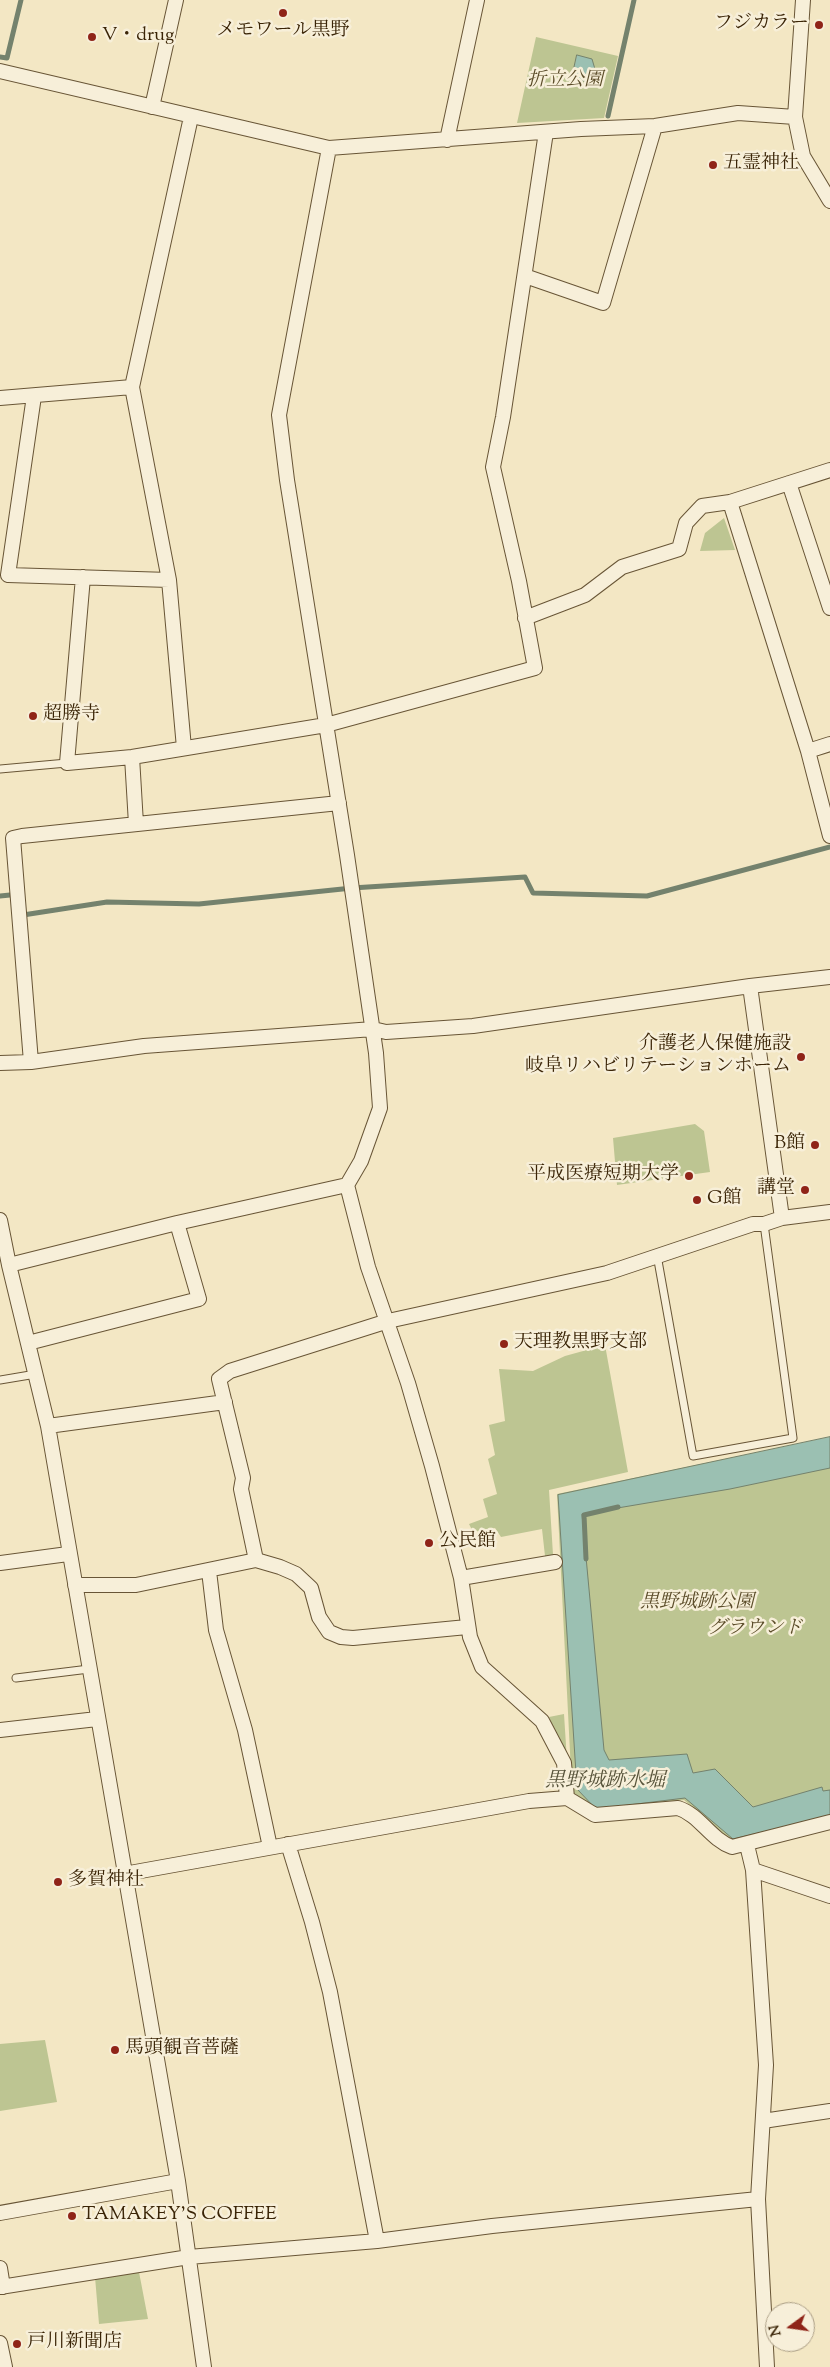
<!DOCTYPE html>
<html>
<head>
<meta charset="utf-8">
<style>
  body { margin:0 }
  #map { position:relative; width:830px; height:2367px; overflow:hidden; background:#f3e7c4; font-family:"Sorts Mill Goudy",serif }
  canvas { display:block }
  .north { position:absolute; left:765px; top:2302px; width:50px; height:50px; box-sizing:border-box; background:#f7efd9; border:1px solid #ab9e85; border-radius:50%; rotate:256deg; font-size:14px; font-weight:700; line-height:20px; text-align:center; color:#3a2406 }
  .north::after { content:''; display:block; margin:auto; width:18px; height:22px; background:#8f2418; clip-path:polygon(50% 0,100% 100%,50% 72%,0 100%) }
</style>
</head>
<body>
<div id="map">
<canvas width="830" height="2367"></canvas>
<div class="north">N</div>
</div>
<script>
const context = document.querySelector('canvas').getContext('2d');
context.lineJoin = 'round';
function fillPath(path, color) { context.fillStyle = color; context.fill(path, 'evenodd'); }
function trace(path, color, width, dash) { context.strokeStyle = color; context.lineWidth = width; context.lineCap = dash ? 'butt' : 'round'; context.setLineDash(dash || []); context.stroke(path); }
function label(font, color, halo, rows, align = 'center') {
  context.font = font + ' "Sorts Mill Goudy","Noto Serif JP",serif'; context.lineWidth = 5; context.setLineDash([]); context.textBaseline = 'middle'; context.strokeStyle = halo; context.fillStyle = color; for (const [text, x, y, turn = 0] of rows) {
    context.save(); context.translate(x, y); context.rotate((+turn || 0) * Math.PI / 180); context.textAlign = isNaN(turn) ? turn : align; if (halo) context.strokeText(text, 0, 0); context.fillText(text, 0, 0); context.restore();
  }
}
const green = new Path2D(`
  M 536,37 L 618,56 L 604,118 L 517,123 Z
  M 724,518 L 735,550 L 700,551 L 705,533 Z
  M 695,1124 L 704,1131 L 710,1172 L 617,1185 L 613,1138 Z
  M 605,1345 L 628,1472 L 549,1490 L 553,1555 L 545,1556 L 542,1529 L 501,1537 L 495,1528 L 473,1532 L 469,1524 L 488,1517 L 483,1499 L 497,1494 L 488,1459 L 495,1455 L 489,1425 L 505,1421 L 499,1369 L 533,1371 L 565,1356 Z
  M 830,1437 L 830,1820 L 731,1841 L 684,1800 L 596,1810 L 572,1792 L 557,1494 Z
  M 564,1714 L 567,1761 L 549,1717 Z
  M 45,2040 L 57,2102 L 0,2111 L 0,2044 Z
  M 139,2272 L 148,2319 L 99,2324 L 95,2277 Z`);
const water = new Path2D(`
  M 577,55 L 592,59 L 597,76 L 595,84 L 572,78 Z
  M 830,1437 L 830,1468 L 730,1489 L 582,1514 L 604,1750 L 609,1760 L 687,1754 L 693,1773 L 715,1769 L 753,1807 L 822,1787 L 823,1791 L 830,1790 L 830,1816 L 733,1839 L 685,1798 L 596,1809 L 577,1789 L 558,1495 Z`);
const stream = new Path2D(`
  M 0,57 L 7,58 L 21,0
  M 608,116 L 634,0
  M 0,896 L 10,895
  M 23,912 L 23,915 L 107,902 L 199,904 L 352,888 L 525,877 L 533,893 L 647,896 L 830,847
  M 586,1559 L 584,1515 L 618,1507`);
const lane = new Path2D(`
  M 0,769 L 67,763
  M 657,1255 L 693,1456 L 793,1438 L 764,1224
  M 0,1380 L 36,1374
  M 16,1678 L 89,1669`);
const street = new Path2D(`
  M 0,71 L 329,148 L 581,129 L 655,126 L 738,113 L 795,117 L 803,156 L 830,201
  M 152,107 L 176,0
  M 795,117 L 803,0
  M 447,140 L 477,0
  M 329,148 L 279,415 L 287,480 L 347,855 L 376,1053 L 380,1108 L 361,1161 L 347,1185 L 368,1267 L 408,1383 L 432,1466 L 461,1578 L 470,1637 L 482,1667 L 542,1721 L 564,1763 L 567,1798
  M 525,276 L 603,303 L 655,126
  M 34,396 L 8,575 L 169,580
  M 0,398 L 132,387
  M 789,483 L 830,608
  M 730,502 L 808,751 L 830,836
  M 83,577 L 67,763 L 132,757 L 326,725 L 535,668 L 519,581 L 493,467 L 503,417 L 546,132
  M 525,618 L 585,595 L 622,567 L 679,549 L 686,523 L 702,506 L 730,502 L 830,470
  M 184,748 L 169,580 L 132,387 L 191,117
  M 808,751 L 830,744
  M 132,757 L 136,824
  M 750,986 L 782,1218
  M 31,1062 L 13,838 L 22,836 L 339,803
  M 0,1063 L 31,1062 L 144,1046 L 373,1029 L 386,1032 L 473,1026 L 750,986 L 830,977
  M 0,1220 L 9,1265 L 48,1426 L 178,2181 L 204,2367
  M 9,1265 L 177,1223 L 347,1185
  M 28,1343 L 199,1299 L 177,1223
  M 48,1426 L 225,1402
  M 256,1560 L 241,1489 L 243,1478 L 219,1379 L 230,1371 L 388,1321 L 607,1273 L 753,1224 L 764,1224 L 782,1218 L 830,1212
  M 0,1563 L 68,1554
  M 209,1571 L 216,1630 L 245,1730 L 270,1847
  M 461,1578 L 555,1562
  M 75,1585 L 136,1585 L 256,1560 L 280,1567 L 296,1574 L 311,1588 L 319,1617 L 329,1632 L 341,1637 L 353,1638 L 467,1627
  M 0,1730 L 97,1719
  M 288,1844 L 312,1922 L 330,1992 L 377,2241
  M 747,1845 L 753,1870 L 766,2065 L 758,2199 L 767,2367
  M 753,1870 L 830,1896
  M 124,1874 L 529,1801 L 567,1798 L 595,1815 L 678,1808 C 700,1815 710,1839 732,1847 L 830,1822
  M 763,2121 L 830,2111
  M 0,2213 L 178,2181
  M 0,2268 L 3,2287
  M 0,2287 L 189,2257 L 377,2241 L 492,2226 L 758,2199
  M 0,2343 L 5,2367`);
const markers = [
  [283,13,5,"#8f2418"],
  [819,25,5,"#8f2418"],
  [92,37,5,"#8f2418"],
  [713,165,5,"#8f2418"],
  [33,716,5,"#8f2418"],
  [801,1057,5,"#8f2418"],
  [815,1145,5,"#8f2418"],
  [689,1176,5,"#8f2418"],
  [805,1190,5,"#8f2418"],
  [697,1200,5,"#8f2418"],
  [504,1344,5,"#8f2418"],
  [429,1543,5,"#8f2418"],
  [58,1882,5,"#8f2418"],
  [115,2050,5,"#8f2418"],
  [72,2216,5,"#8f2418"],
  [17,2344,5,"#8f2418"]
];
const poiNames = [
  ["フジカラー",809,25,"right"],
  ["メモワール黒野",283,32,"center"],
  ["V・drug",102,37],
  ["五霊神社",723,165],
  ["超勝寺",43,716],
  ["介護老人保健施設",791,1046,"right"],
  ["岐阜リハビリテーションホーム",791,1068,"right"],
  ["B館",805,1145,"right"],
  ["平成医療短期大学",679,1176,"right"],
  ["講堂",795,1190,"right"],
  ["G館",707,1200],
  ["天理教黒野支部",514,1344],
  ["公民館",439,1543],
  ["多賀神社",68,1882],
  ["馬頭観音菩薩",125,2050],
  ["TAMAKEY'S COFFEE",82,2216],
  ["戸川新聞店",27,2344]
];
const parkNames = [
  ["折立公園",565,82],
  ["黒野城跡公園",697,1604],
  ["グラウンド",755,1630]
];
const waterNames = [
  ["黒野城跡水堀",605,1783]
];
fillPath(green, '#bdc592');
fillPath(water, '#9bc0b2');
trace(water, '#74826d', 1);
trace(stream, '#74826d', 5);
trace(lane, '#685536', 9);
trace(street, '#685536', 16);
trace(lane, '#f7efd9', 7);
trace(street, '#f7efd9', 14);
for (const [x, y, r, color] of markers) { const dot = new Path2D(); dot.arc(x, y, r, 0, 2 * Math.PI); context.fillStyle = color; context.fill(dot); trace(dot, '#f7efd9', 2); }
label('19px', '#3a2406', '#f7efd9', poiNames, 'left');
label('italic 19px', '#5b4c29', '#f7efd9', parkNames);
label('italic 20px', '#57533a', '#f7efd9', waterNames);
</script>
</body>
</html>
